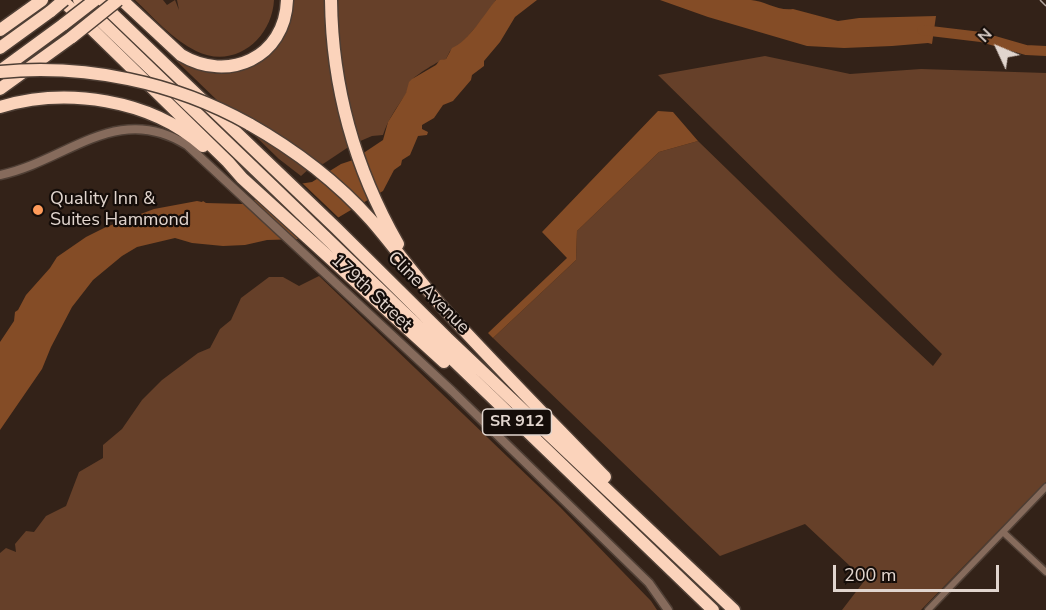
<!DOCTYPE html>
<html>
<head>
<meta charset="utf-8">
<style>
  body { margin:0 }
  #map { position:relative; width:1046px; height:610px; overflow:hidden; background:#332218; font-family:"Nunito Sans",sans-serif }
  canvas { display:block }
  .north { position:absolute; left:968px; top:18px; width:60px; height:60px; -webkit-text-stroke:4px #150d09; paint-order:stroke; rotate:314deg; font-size:16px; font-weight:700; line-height:24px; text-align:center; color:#e1d5ce }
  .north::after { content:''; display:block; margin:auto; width:21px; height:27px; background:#e1d5ce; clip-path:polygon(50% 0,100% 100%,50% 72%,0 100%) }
  .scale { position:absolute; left:833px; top:565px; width:166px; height:27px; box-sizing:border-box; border:3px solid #e1d5ce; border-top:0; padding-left:8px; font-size:18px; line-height:21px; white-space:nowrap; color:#e1d5ce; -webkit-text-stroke:4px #150d09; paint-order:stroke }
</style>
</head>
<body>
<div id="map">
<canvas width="1046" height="610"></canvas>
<div class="north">N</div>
<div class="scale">200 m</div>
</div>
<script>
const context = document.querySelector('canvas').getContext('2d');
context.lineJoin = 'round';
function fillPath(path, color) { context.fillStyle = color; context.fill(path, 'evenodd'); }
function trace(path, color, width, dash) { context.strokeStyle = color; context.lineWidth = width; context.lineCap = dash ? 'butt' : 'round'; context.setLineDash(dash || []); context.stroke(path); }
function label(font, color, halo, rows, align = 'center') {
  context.font = font + ' "Nunito Sans",sans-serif'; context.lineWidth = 4.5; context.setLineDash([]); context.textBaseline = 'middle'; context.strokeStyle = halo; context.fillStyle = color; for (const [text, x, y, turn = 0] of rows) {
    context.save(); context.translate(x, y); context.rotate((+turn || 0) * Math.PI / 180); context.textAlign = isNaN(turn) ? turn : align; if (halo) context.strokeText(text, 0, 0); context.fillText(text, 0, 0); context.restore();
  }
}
const green = new Path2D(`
  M 135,0 L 163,0 L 167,5 L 175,0 L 179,10 L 177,0 L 274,0 C 272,39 234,70 196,51 C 173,40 153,17 135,0 Z
  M 293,0 L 328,0 L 350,146 L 323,164 L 317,163 L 221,104 L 162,47 C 166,49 170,54 175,58 C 183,63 191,68 200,70 C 249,86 290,47 293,0 Z
  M 336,0 L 496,0 L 484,18 L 459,46 L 450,51 L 446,59 C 441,59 414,76 411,81 C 409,85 408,90 406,94 C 397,107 388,119 383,135 L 372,136 L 358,142 L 341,72 Z
  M 765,56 L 850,74 L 921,69 L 1046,73 L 1046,482 L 921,610 L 842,610 L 865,580 L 805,524 L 720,556 L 493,338 L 576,260 L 577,231 L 659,152 L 698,141 L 839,278 L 933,366 L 942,354 L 658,75 Z
  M 249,130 L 310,168 L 301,176 L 279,159 Z
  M 319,276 L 560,507 L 651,601 L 657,610 L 0,610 L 0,553 L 6,548 L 16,552 L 15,544 L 26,531 L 34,532 L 46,516 L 66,506 L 79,472 L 103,458 L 103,445 L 122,429 L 142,400 L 162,380 L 198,353 L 210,348 L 220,329 L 231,320 L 241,298 L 269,277 L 283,277 L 299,286 Z`);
const water = new Path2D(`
  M 496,0 L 537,0 L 515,17 L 500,42 L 484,61 L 484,66 L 472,75 L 471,80 L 453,101 L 443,105 L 434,118 L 422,125 L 422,129 L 428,132 L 427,135 L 418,136 L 410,155 L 402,160 L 401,165 L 394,170 L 383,191 L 302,239 L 267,240 L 245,245 L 223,246 L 192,243 L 175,238 L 137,247 L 122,256 L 93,280 L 72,307 L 51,347 L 42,369 L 0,430 L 0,342 L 14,321 L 15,312 L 18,310 L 26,295 L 50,268 L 57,257 L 86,237 L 106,227 L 154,209 L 197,201 L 202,202 L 203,201 L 206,203 L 243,204 L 299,184 L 312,182 L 341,164 L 353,160 L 383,140 L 388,122 L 406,93 L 409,82 L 412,79 L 436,65 L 440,60 L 446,59 L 452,48 C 468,42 485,13 496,0 Z
  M 660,0 C 690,0 721,0 751,0 C 765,1 777,11 793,9 L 838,21 L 859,18 L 936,16 L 932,44 L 928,43 L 892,46 L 844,48 L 807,46 L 708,17 Z
  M 658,111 L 673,112 L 698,141 L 659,152 L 577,231 L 576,260 L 493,338 L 488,333 L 567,258 L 542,232 Z`);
const pier = new Path2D(`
  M 300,181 L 341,220 L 319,234 L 301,241 L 254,198 Z`);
const river = new Path2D(`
  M 922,30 L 981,37 L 1026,50 L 1046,51`);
const minor = new Path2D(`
  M 1003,532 L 1046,572
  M 928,610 L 1046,487`);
const tertiary = new Path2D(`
  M 0,175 C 67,161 117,101 187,145 L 452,391 L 649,583 L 668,610`);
const motorway = new Path2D(`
  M 62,0 L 228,162 L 242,178 L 444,362
  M 79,0 L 713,610
  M 98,0 L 336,228 L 447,338 L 734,610
  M 122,0 L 181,55 C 228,83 285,58 287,0
  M 331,0 C 332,86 355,169 398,244
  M 0,30 L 42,0
  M 0,48 L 51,11
  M 0,71 L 64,24
  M 0,89 L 72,37
  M 0,107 C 66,87 150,99 203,146
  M 249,124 C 295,150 336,181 371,220 C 397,250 420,283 447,312 C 498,368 552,422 605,477`);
const rail = new Path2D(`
  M 1040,0 L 1046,6`);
const motorwayBridge = new Path2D(`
  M 51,11 L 64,0
  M 64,24 L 95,0
  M 72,37 L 118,0
  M 0,72 C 86,64 174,82 249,124`);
const markers = [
  [38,210,6,"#ff9b5a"]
];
const shields = [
  [517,422,69]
];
const shieldNames = [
  ["SR 912",517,422]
];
const poiNames = [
  ["Quality Inn &",50,200],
  ["Suites Hammond",50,221]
];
const streetNames = [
  ["179th Street",371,293,43],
  ["Cline Avenue",428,293,45]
];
fillPath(green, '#664029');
fillPath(water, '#844c26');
fillPath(pier, '#332218');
trace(river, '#844c26', 10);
trace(minor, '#4f3f35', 9);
trace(tertiary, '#4f3f35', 11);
trace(motorway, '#4f3f35', 15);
trace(minor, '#866b5c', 6);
trace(tertiary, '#866b5c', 8);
trace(motorway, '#fbd3bb', 12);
trace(rail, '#b3a69e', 1.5, [9, 4.5]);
trace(motorwayBridge, '#4f3f35', 15, []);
trace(motorwayBridge, '#fbd3bb', 12);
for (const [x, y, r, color] of markers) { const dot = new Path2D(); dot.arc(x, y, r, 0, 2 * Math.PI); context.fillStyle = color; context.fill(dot); trace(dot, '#150d09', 2); }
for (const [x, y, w] of shields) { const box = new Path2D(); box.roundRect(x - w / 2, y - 13, w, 26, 4.5); context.fillStyle = '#150d09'; context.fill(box); trace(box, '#e1d5ce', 1.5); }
label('bold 16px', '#e1d5ce', null, shieldNames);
label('18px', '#e1d5ce', '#150d09', poiNames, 'left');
label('18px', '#e1d5ce', '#150d09', streetNames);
</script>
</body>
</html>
